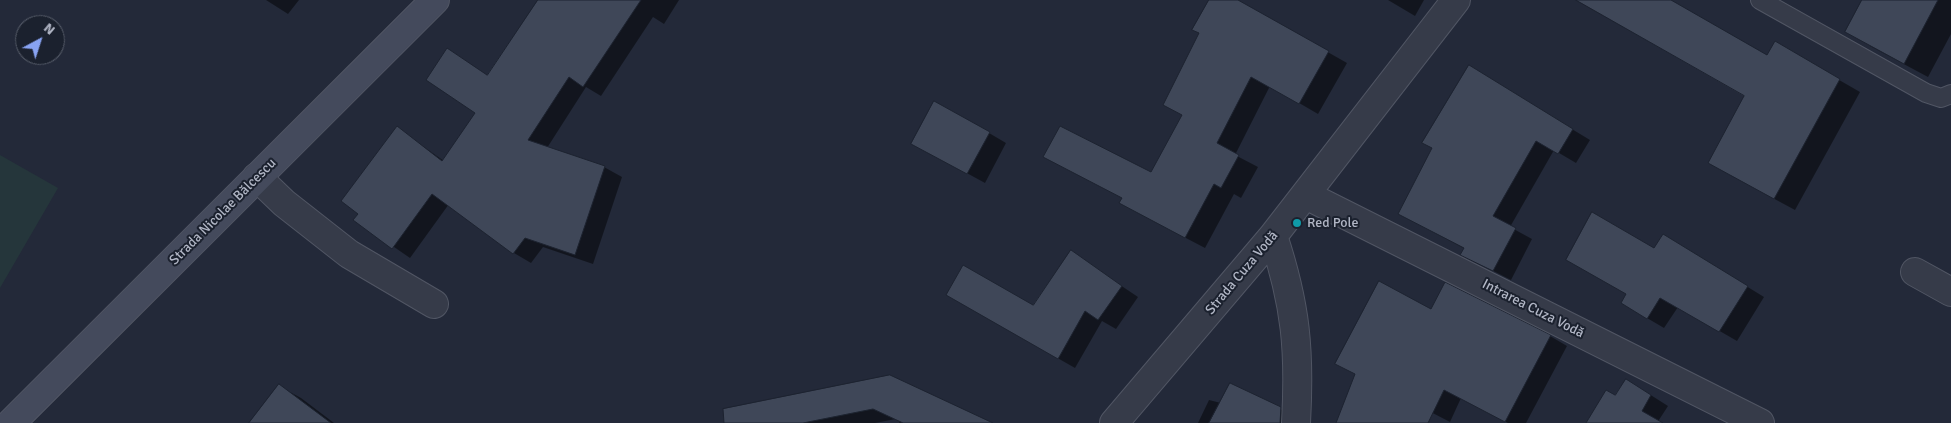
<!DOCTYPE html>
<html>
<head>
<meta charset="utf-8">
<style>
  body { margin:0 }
  #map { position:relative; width:1951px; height:423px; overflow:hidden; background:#232939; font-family:Signika,sans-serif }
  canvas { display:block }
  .north { position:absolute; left:15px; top:15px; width:50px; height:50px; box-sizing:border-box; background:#1b212e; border:1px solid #575d6a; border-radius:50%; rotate:40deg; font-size:14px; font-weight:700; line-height:20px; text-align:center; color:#b1b6c5 }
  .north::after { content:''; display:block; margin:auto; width:18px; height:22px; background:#88a3f3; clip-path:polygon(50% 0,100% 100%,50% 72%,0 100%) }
</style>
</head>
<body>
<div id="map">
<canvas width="1951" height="423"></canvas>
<div class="north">N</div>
</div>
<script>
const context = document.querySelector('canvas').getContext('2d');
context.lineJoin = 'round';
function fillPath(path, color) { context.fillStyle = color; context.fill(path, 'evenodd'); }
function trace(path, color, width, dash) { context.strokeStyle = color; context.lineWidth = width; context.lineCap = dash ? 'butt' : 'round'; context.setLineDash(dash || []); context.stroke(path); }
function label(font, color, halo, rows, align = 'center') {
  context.font = font + ' Signika,sans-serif'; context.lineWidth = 4; context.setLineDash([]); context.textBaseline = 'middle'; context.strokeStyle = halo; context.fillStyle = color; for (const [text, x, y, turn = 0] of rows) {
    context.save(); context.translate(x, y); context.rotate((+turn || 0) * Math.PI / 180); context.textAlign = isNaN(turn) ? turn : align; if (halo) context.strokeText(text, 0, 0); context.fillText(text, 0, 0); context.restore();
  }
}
const green = new Path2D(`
  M 0,155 L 58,188 L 0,288 Z`);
const shadow = new Path2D(`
  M 266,0 L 299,0 L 288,14 Z
  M 553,0 L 679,0 L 664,24 L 653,17 L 601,96 L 586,87 L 547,148 L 604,167 L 622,177 L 593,264 L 543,247 L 531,263 L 514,253 L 449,204 L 410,258 L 355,220 L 360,213 L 397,128 L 444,161 L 477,113 L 488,76 Z
  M 1210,0 L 1236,0 L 1347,63 L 1318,114 L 1270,86 L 1235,155 L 1258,167 L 1241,198 L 1234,194 L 1205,248 L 1140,214 L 1151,174 L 1183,115 L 1200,33 Z
  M 1388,0 L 1424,0 L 1415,16 Z
  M 1578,0 L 1668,0 L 1768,57 L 1775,43 L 1860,92 L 1795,210 L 1730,175 L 1746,95 Z
  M 1864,0 L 1951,0 L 1951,34 L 1928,77 L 1870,46 Z
  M 1486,77 L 1590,140 L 1576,163 L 1554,150 L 1510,227 L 1532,239 L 1511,280 L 1462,255 L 1465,249 L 1417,223 Z
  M 989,133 L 1006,143 L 985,183 L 930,153 Z
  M 1681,246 L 1764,297 L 1737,341 L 1678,307 L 1664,328 L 1647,318 L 1628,294 L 1655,250 Z
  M 1071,252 L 1138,297 L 1116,329 L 1102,321 L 1075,368 L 947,295 L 1033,306 Z
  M 1431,310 L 1550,336 L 1567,346 L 1526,423 L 1508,423 L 1461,398 L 1450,422 L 1423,408 L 1417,423 L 1337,423 Z
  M 890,376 L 990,423 L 899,423 L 901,418 L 875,423 L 738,423 Z
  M 1627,380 L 1668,406 L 1657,423 L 1587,423 L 1616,397 Z
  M 279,386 L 301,398 L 334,423 L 250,423 Z
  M 1209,400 L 1221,403 L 1270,403 L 1290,415 L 1289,423 L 1198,423 Z`);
const building = new Path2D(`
  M 538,0 L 641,0 L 583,87 L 569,77 L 528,140 L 605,166 L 575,255 L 525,238 L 513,254 L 432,194 L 392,249 L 353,220 L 358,214 L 341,201 L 397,126 L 442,161 L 475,113 L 426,80 L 447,48 L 487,75 Z
  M 1209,0 L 1238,0 L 1329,51 L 1299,104 L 1251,77 L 1217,143 L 1239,155 L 1221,188 L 1214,184 L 1185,238 L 1119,203 L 1122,198 L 1043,157 L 1060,126 L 1151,172 L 1182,115 L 1163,105 L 1199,33 L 1192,30 Z
  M 1576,0 L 1671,0 L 1767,55 L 1775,41 L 1840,79 L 1774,199 L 1708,163 L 1744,96 Z
  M 1862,0 L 1938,0 L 1904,64 L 1845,32 Z
  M 1469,65 L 1573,129 L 1558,154 L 1536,141 L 1493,216 L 1516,228 L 1493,271 L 1460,255 L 1464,248 L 1398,214 L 1432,148 L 1422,143 Z
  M 934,101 L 990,132 L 967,174 L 911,144 Z
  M 1592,212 L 1654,248 L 1663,234 L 1748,286 L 1719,332 L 1660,298 L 1647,319 L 1621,303 L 1626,294 L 1566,260 Z
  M 1071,250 L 1122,286 L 1098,320 L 1085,311 L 1058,359 L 946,295 L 963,265 L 1033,305 Z
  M 1379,281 L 1431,309 L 1445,282 L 1551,335 L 1505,422 L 1444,390 L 1428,423 L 1336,423 L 1355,374 L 1335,364 Z
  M 890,375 L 993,423 L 903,423 L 873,409 L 803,423 L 724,423 L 723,409 Z
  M 1626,379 L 1651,395 L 1642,411 L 1663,423 L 1586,423 L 1606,390 L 1615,395 Z
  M 1230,383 L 1281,407 L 1280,423 L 1209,423 Z
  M 279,384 L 331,423 L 249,423 Z`);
const lane = new Path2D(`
  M 1760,0 L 1926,93 L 1941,98 L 1951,94`);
const street = new Path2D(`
  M 257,177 L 284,203 L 349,254 L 434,304
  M 1306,195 L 1760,423
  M 1273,236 C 1296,305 1300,351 1296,423
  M 1915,272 L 1951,292
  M 1114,423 L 1273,236 L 1456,0`);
const secondary = new Path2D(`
  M 11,423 L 435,0`);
const markers = [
  [1297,223,5,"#0f9aa8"]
];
const streetNames = [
  ["Strada Nicolae Bălcescu",223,212,-45],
  ["Strada Cuza Vodă",1242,273,-50],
  ["Intrarea Cuza Vodă",1533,309,27]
];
const poiNames = [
  ["Red Pole",1307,223]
];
fillPath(green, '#25363b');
fillPath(shadow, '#0007');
fillPath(building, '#3f4758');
trace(building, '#1d2330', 1);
trace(lane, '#515664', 20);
trace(street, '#515664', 30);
trace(secondary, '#515664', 30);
trace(lane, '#363b49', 18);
trace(street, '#363b49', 28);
trace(secondary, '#444a5c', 28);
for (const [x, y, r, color] of markers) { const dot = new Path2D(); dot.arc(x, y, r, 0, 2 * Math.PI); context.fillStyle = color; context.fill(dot); trace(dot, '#1b212e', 2); }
label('14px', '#b1b6c5', '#1b212e', streetNames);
label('14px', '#b1b6c5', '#1b212e', poiNames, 'left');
</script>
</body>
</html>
